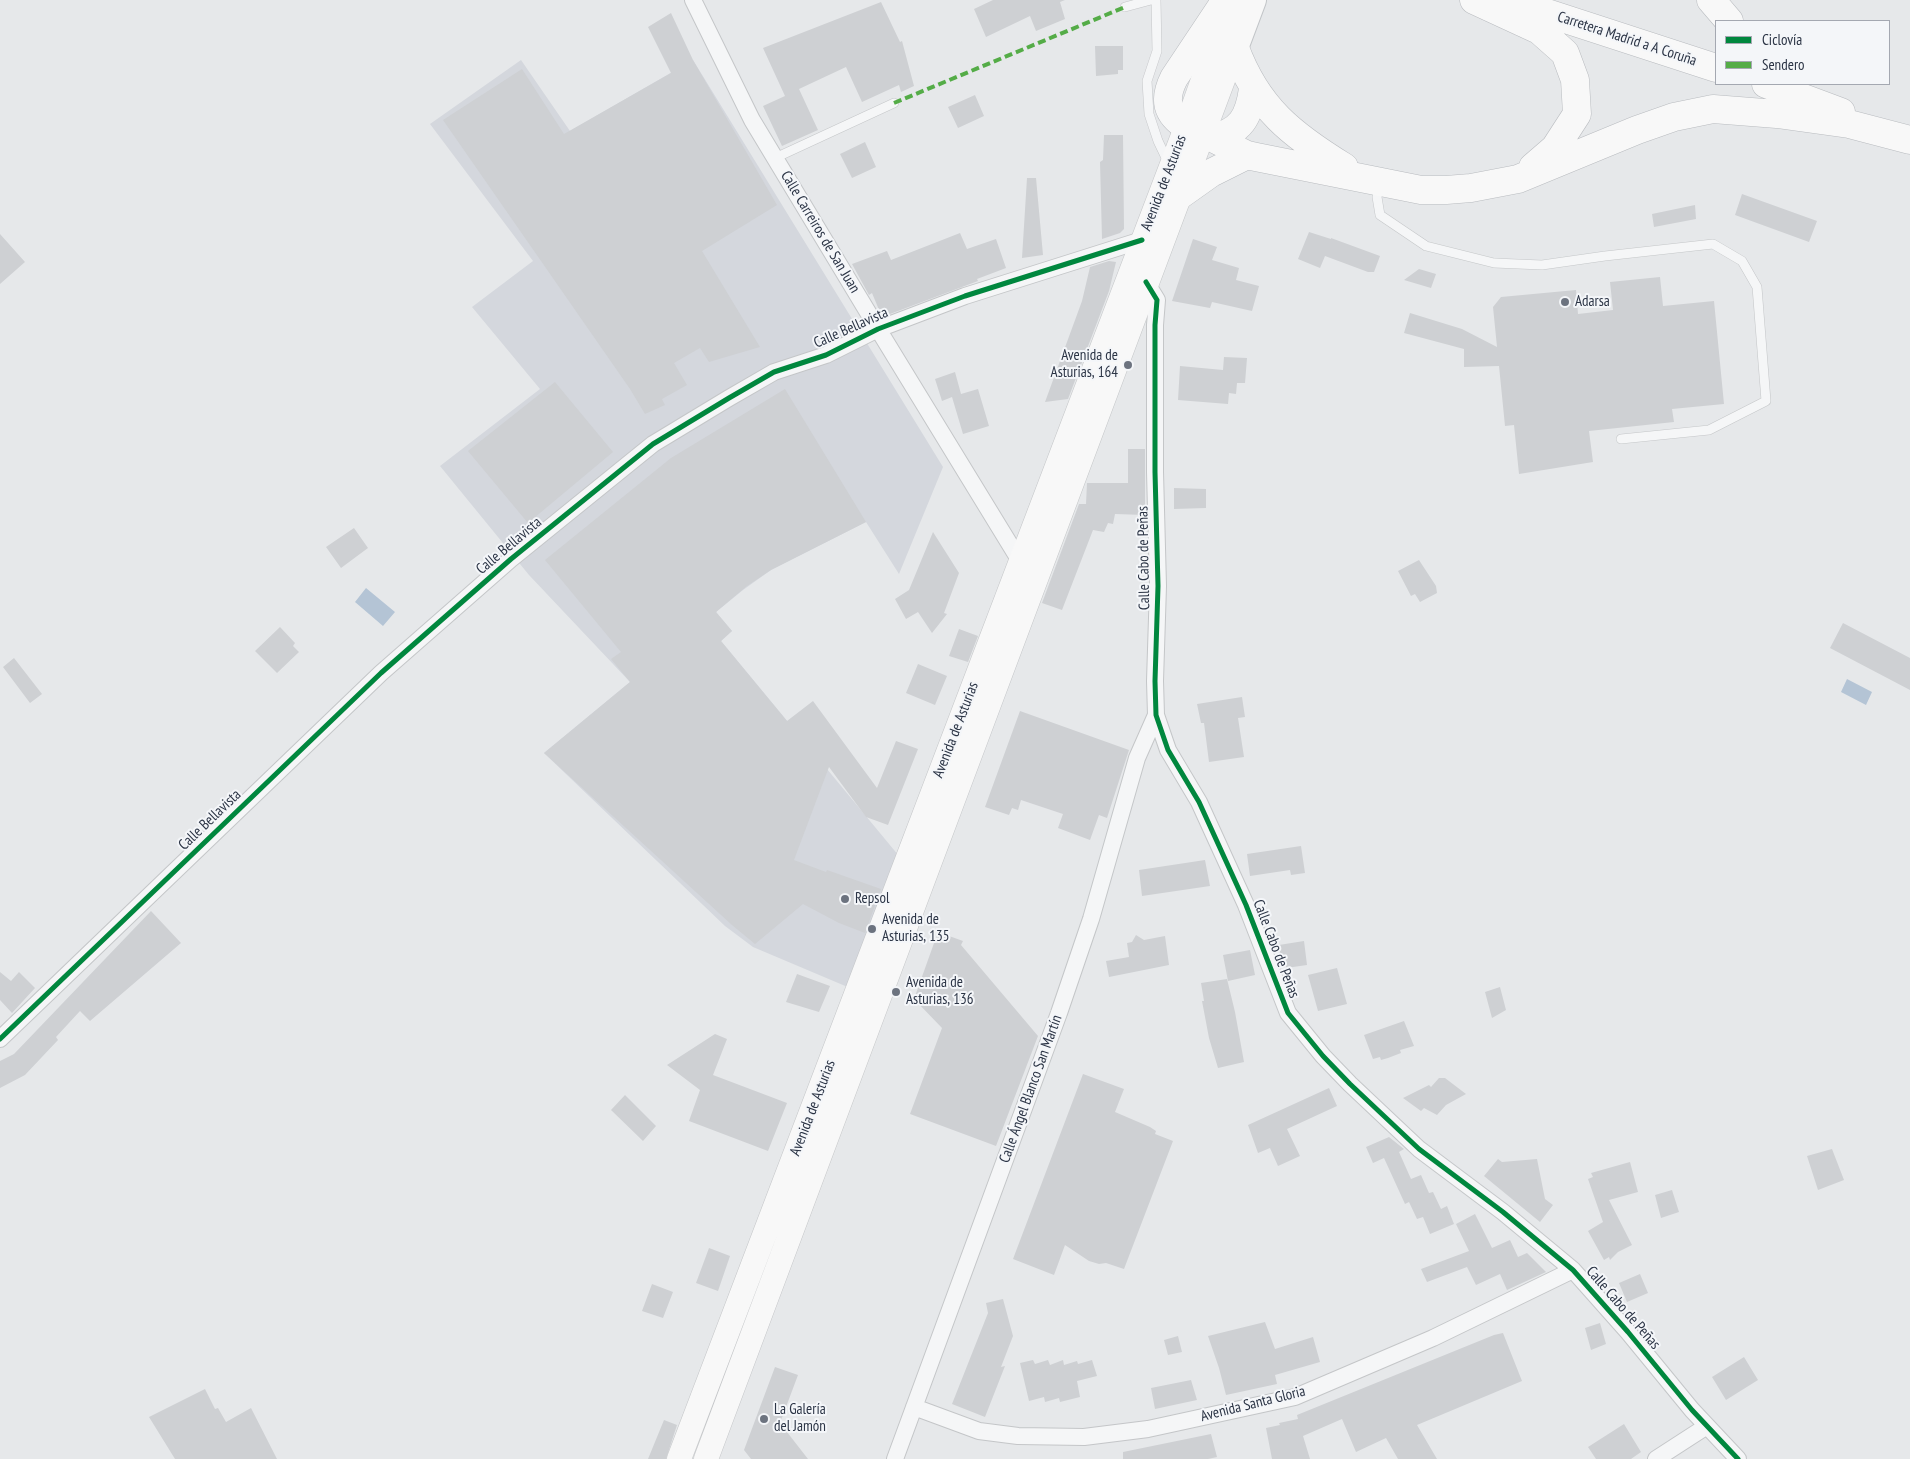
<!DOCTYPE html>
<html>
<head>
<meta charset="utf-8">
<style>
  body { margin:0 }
  #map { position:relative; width:1910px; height:1459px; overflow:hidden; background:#e6e8ea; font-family:"PT Sans Narrow",sans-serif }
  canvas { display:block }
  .legend { position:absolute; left:1715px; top:20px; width:175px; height:65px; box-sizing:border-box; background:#f4f6f9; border:1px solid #a4a8b1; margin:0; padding:6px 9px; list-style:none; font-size:15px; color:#2b3445 }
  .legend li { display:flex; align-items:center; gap:10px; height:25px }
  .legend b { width:25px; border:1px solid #a4a8b1 }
</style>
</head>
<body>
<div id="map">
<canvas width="1910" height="1459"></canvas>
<ul class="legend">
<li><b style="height:6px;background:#00873e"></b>Ciclovía</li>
<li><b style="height:6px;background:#54ac47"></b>Sendero</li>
</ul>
</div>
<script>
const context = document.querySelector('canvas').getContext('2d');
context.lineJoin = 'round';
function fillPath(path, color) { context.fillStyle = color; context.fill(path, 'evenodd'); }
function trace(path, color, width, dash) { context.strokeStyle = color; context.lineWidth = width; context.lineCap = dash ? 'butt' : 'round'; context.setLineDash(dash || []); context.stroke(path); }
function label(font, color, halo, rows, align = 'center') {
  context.font = font + ' "PT Sans Narrow",sans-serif'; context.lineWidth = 4; context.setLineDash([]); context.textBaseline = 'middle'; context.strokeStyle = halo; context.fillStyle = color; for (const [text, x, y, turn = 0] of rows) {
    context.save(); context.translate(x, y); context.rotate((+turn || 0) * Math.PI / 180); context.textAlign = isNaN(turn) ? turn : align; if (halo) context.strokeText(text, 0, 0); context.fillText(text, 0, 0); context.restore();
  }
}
const built = new Path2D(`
  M 521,60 L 570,131 L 693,60 L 943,467 L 899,574 L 866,522 L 771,570 L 743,590 L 716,612 L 732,631 L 721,641 L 899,856 L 850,988 L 753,947 L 725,926 L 544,753 L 630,682 L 529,575 L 440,466 L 540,389 L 472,307 L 533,261 L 430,124 Z`);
const water = new Path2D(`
  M 366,588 L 395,612 L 383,626 L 355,602 Z
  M 1847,679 L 1872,692 L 1866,705 L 1841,692 Z`);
const building = new Path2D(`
  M 993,0 L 1065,0 L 1060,2 L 1065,19 L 1036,31 L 1030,16 L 986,37 L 974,9 Z
  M 881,2 L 900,42 L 902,41 L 914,86 L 901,92 L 899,85 L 862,102 L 846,67 L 799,89 L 818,130 L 782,146 L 763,106 L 785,96 L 763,48 Z
  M 671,13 L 693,60 L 777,205 L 702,251 L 760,347 L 709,362 L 700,348 L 674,363 L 687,385 L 662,399 L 665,405 L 645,414 L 630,389 L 443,120 L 522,69 L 564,134 L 671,73 L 648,27 Z
  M 1095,46 L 1123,46 L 1123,70 L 1118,70 L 1118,74 L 1096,76 Z
  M 975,95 L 984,116 L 958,128 L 948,107 Z
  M 1104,135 L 1123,135 L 1124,229 L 1120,233 L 1102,239 L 1100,162 L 1103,160 Z
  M 865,142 L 876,167 L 852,178 L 840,154 Z
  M 1027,178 L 1036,178 L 1043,255 L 1022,258 Z
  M 1742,194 L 1817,221 L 1809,242 L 1735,215 Z
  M 1695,205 L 1696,219 L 1654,227 L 1652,214 Z
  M 1309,232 L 1331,239 L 1331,238 L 1380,256 L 1374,272 L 1368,272 L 1325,256 L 1320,268 L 1298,259 Z
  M 960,233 L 967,249 L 996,239 L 1006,268 L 977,279 L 978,281 L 882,317 L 872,293 L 869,295 L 852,264 L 887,251 L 891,260 Z
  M 0,234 L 25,262 L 0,284 Z
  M 1193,239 L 1217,247 L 1212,260 L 1239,268 L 1236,280 L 1259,286 L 1252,311 L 1212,302 L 1210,308 L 1172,301 Z
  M 1109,261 L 1116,262 L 1109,291 L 1068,399 L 1045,402 L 1082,301 L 1090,267 Z
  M 1419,269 L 1436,274 L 1431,288 L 1404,280 Z
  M 1660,277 L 1663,306 L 1714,301 L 1724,404 L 1672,409 L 1674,422 L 1589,431 L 1593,462 L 1519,474 L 1514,425 L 1505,426 L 1499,366 L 1464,367 L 1464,349 L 1404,333 L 1410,313 L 1462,329 L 1497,347 L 1493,307 L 1501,297 L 1576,290 L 1578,314 L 1613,310 L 1610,282 Z
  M 1224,357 L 1247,358 L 1245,383 L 1237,383 L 1236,394 L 1229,393 L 1228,404 L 1178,400 L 1180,366 L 1223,370 Z
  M 955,372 L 961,394 L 978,389 L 989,426 L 963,434 L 952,397 L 942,401 L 935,379 Z
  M 555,382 L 613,452 L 528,523 L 468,451 Z
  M 785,389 L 866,522 L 771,570 L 747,586 L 716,612 L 732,631 L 721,641 L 787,721 L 813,701 L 877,788 L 896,741 L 918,749 L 888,825 L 866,817 L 829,767 L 794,860 L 826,872 L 827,870 L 881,889 L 865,933 L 839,923 L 803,904 L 755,944 L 732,925 L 544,753 L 630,682 L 611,659 L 621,652 L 545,560 L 671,458 Z
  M 1128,449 L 1145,449 L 1145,515 L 1115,514 L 1113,524 L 1108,523 L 1104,532 L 1093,530 L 1062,610 L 1042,603 L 1079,504 L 1086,504 L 1087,483 L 1128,483 Z
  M 1174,488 L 1206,489 L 1206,508 L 1174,509 Z
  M 354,528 L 368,548 L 341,568 L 326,547 Z
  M 933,532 L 959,573 L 944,613 L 947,614 L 932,633 L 918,612 L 906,619 L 895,599 L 909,590 Z
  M 1419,560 L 1436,586 L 1437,593 L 1420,602 L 1415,594 L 1411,596 L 1398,571 Z
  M 1843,623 L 1910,658 L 1910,690 L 1830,648 Z
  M 280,627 L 295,643 L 293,646 L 299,652 L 277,673 L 255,651 Z
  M 959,629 L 978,636 L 968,662 L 949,656 Z
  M 14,658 L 42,694 L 30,703 L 3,667 Z
  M 918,664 L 947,676 L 935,705 L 906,693 Z
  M 1242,697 L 1245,717 L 1238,718 L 1244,757 L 1209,762 L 1204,723 L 1201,723 L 1197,704 Z
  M 1020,711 L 1129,750 L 1107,818 L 1099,815 L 1090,840 L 1058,828 L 1063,814 L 1021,800 L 1018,810 L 1012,808 L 1009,815 L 985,807 Z
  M 1301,846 L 1305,873 L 1291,875 L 1290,870 L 1250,876 L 1247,854 Z
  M 1205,860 L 1210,886 L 1142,896 L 1139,870 Z
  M 151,911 L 181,943 L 90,1021 L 80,1011 L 56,1037 L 58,1040 L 25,1075 L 0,1088 L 0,1061 L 14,1054 Z
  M 938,932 L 963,941 L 961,945 L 1038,1036 L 996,1146 L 910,1114 L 942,1028 L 914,999 Z
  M 1136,935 L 1144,940 L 1165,936 L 1169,965 L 1109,977 L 1106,961 L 1129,957 L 1127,943 L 1132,942 Z
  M 1304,941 L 1307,965 L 1286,968 L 1285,962 L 1281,962 L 1279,945 Z
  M 1250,950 L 1255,975 L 1228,981 L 1223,955 Z
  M 1337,968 L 1347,1004 L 1318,1011 L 1308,975 Z
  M 0,972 L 11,981 L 19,972 L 35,988 L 12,1013 L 0,1000 Z
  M 797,974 L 830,986 L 819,1012 L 786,1002 Z
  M 1227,979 L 1235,1012 L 1244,1062 L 1218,1068 L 1209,1038 L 1202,1001 L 1204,1001 L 1201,983 Z
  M 1500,987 L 1506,1010 L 1492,1018 L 1485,992 Z
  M 1404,1021 L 1414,1046 L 1400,1050 L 1401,1053 L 1388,1058 L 1381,1060 L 1380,1057 L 1373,1059 L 1364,1035 Z
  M 715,1034 L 727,1039 L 713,1075 L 787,1103 L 768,1151 L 689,1121 L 700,1090 L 667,1065 Z
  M 1083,1074 L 1124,1089 L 1115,1112 L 1150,1127 L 1156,1131 L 1155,1134 L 1173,1141 L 1124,1269 L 1106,1263 L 1099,1264 L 1089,1261 L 1065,1245 L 1054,1275 L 1013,1259 Z
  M 1439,1078 L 1445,1078 L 1466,1094 L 1446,1105 L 1437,1115 L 1424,1108 L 1421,1111 L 1403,1098 L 1429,1085 L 1431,1087 Z
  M 1329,1088 L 1337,1106 L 1287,1129 L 1300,1156 L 1278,1166 L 1270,1148 L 1258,1153 L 1248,1125 Z
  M 625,1095 L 656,1126 L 643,1141 L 611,1110 Z
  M 1389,1137 L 1404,1149 L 1399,1152 L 1411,1179 L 1421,1175 L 1429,1193 L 1433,1192 L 1441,1209 L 1447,1206 L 1454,1224 L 1430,1234 L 1423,1217 L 1417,1219 L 1409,1202 L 1405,1204 L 1384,1158 L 1373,1163 L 1366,1147 Z
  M 1832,1149 L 1844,1180 L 1818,1190 L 1807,1156 Z
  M 1498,1159 L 1502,1162 L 1537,1159 L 1545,1199 L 1553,1205 L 1540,1222 L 1484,1176 Z
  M 1630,1162 L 1638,1192 L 1609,1200 L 1632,1245 L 1618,1252 L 1610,1260 L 1609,1257 L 1604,1260 L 1588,1231 L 1603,1222 L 1588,1179 L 1593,1177 L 1591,1173 Z
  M 1672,1190 L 1679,1212 L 1661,1218 L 1655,1195 Z
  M 1475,1214 L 1492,1248 L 1510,1240 L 1518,1257 L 1527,1253 L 1546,1272 L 1507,1290 L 1500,1274 L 1476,1285 L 1467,1267 L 1427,1282 L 1421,1269 L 1469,1251 L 1456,1224 Z
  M 709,1248 L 730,1256 L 718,1291 L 696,1283 Z
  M 1640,1274 L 1648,1293 L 1627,1302 L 1619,1283 Z
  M 652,1284 L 673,1292 L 663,1318 L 642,1311 Z
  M 1003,1299 L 1013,1336 L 1001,1367 L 1005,1366 L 985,1417 L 952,1404 L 988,1313 L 986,1303 Z
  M 1265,1322 L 1275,1349 L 1313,1337 L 1320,1362 L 1275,1375 L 1277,1384 L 1226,1395 L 1219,1368 L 1208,1336 Z
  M 1600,1323 L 1606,1344 L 1591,1350 L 1585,1328 Z
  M 1503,1333 L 1522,1381 L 1417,1425 L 1437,1459 L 1398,1459 L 1386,1438 L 1356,1452 L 1342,1419 L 1303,1436 L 1310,1459 L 1272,1459 L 1266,1428 L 1280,1425 L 1279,1423 L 1298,1419 L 1297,1415 L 1494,1335 Z
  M 1178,1336 L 1182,1352 L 1168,1355 L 1164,1340 Z
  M 1744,1357 L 1758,1380 L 1726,1400 L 1712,1377 Z
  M 1033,1360 L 1035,1364 L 1048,1360 L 1050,1365 L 1063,1360 L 1064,1365 L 1077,1361 L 1078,1364 L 1092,1360 L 1097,1376 L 1077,1381 L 1080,1397 L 1060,1402 L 1059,1398 L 1045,1402 L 1044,1397 L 1029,1401 L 1020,1363 Z
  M 775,1367 L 798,1375 L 780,1423 L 808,1459 L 751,1459 L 744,1450 Z
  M 1191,1380 L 1197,1400 L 1155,1409 L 1151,1388 Z
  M 205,1389 L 215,1409 L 218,1408 L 226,1422 L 251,1408 L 277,1459 L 175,1459 L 149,1417 Z
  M 664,1420 L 677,1425 L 666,1459 L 648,1459 Z
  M 1624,1424 L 1641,1452 L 1631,1459 L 1596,1459 L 1588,1447 Z
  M 1211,1434 L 1217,1457 L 1208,1459 L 1123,1459 L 1123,1452 Z`);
const service = new Path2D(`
  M 1156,0 L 1157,51 L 1147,81 L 1149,114 L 1158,141 L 1169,164
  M 1125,7 L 1151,0
  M 775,158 L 894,103
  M 1379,185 L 1377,197 L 1380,215 L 1426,246 L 1494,263 L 1542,265 L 1605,256 L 1713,244 L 1742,261 L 1757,287 L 1766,401 L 1709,430 L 1621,439`);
const minor = new Path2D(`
  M 693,0 L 752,120 L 878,329 L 1020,561
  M 1146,282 L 1157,300 L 1155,325 L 1155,472 L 1158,586 L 1155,681 L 1156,715 L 1168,750 L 1199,802 L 1246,905 L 1288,1013 L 1323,1056 L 1350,1084 L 1419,1149 L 1503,1212 L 1573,1270 L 1628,1332 L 1692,1410 L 1738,1459
  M 0,1039 L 381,673 L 511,559 L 653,444 L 729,398 L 774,372 L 826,355 L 878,329 L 965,296 L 1142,240
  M 914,1407 L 979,1431 L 1018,1436 L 1084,1437 L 1148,1429 L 1295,1397 L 1433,1338 L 1573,1270
  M 895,1459 L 1059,1013 L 1091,919 L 1137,758 L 1156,715
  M 1656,1459 L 1707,1426`);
const secondary = new Path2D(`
  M 679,1459 L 1187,125 L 1229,6
  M 706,1459 L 1235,48`);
const primary = new Path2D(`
  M 1235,48 L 1253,0`);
const trunk = new Path2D(`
  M 1226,0 L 1174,78 C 1166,94 1164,109 1180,122 L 1247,155 L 1256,157 L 1421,190 L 1446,190 L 1471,188 L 1518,179 L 1637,130 L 1674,117 L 1713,109 L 1777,114 L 1849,124 L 1910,140
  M 1474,0 L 1539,30 L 1565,53 L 1575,80 L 1577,114 L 1555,148 L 1533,167
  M 1711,0 L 1729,21
  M 1513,2 L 1716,68
  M 1235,48 C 1257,108 1292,135 1344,167
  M 1766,84 L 1841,112
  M 1212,138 C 1241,132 1249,117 1253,89
  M 1180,195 L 1211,173 L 1247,155`);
const quiet = new Path2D(`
  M 894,103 L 1125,7`);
const cycleway = new Path2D(`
  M 1146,282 L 1157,300 L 1155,325 L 1155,472 L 1158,586 L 1155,681 L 1156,715 L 1168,750 L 1199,802 L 1246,905 L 1288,1013 L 1323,1056 L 1350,1084 L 1419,1149 L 1503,1212 L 1573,1270 L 1628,1332 L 1692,1410 L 1738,1459
  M 0,1039 L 381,673 L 511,559 L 653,444 L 729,398 L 774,372 L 826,355 L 878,329 L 965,296 L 1142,240`);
const markers = [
  [1565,302,5,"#6c737f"],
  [1128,365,5,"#6c737f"],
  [845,899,5,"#6c737f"],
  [872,929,5,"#6c737f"],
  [896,992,5,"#6c737f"],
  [764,1419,5,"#6c737f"]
];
const streetNames = [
  ["Carretera Madrid a A Coruña",1627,39,18],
  ["Avenida de Asturias",1164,183,-69],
  ["Calle Carreiros de San Juan",820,232,59],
  ["Calle Bellavista",851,328,-24],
  ["Calle Bellavista",509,546,-40],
  ["Calle Cabo de Peñas",1144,558,-91],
  ["Avenida de Asturias",956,730,-69],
  ["Calle Bellavista",210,820,-44],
  ["Calle Cabo de Peñas",1276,949,69],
  ["Calle Ángel Blanco San Martín",1031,1089,-70],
  ["Avenida de Asturias",813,1108,-69],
  ["Calle Cabo de Peñas",1623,1308,49],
  ["Avenida Santa Gloria",1253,1404,-14]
];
const poiNames = [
  ["Adarsa",1575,302],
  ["Avenida de",1118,356,"right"],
  ["Asturias, 164",1118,373,"right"],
  ["Repsol",855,899],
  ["Avenida de",882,920],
  ["Asturias, 135",882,937],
  ["Avenida de",906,983],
  ["Asturias, 136",906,1000],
  ["La Galería",774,1410],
  ["del Jamón",774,1427]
];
fillPath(built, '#d4d7dd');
fillPath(water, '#b4c4d5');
fillPath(building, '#ced0d3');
trace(service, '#c4c6c8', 10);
trace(minor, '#c4c6c8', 18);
trace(secondary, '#c4c6c8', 25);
trace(primary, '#c2c5c8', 28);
trace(trunk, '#b8bbbf', 29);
trace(service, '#f5f6f7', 9);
trace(minor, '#f5f6f7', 16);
trace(secondary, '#f8f8f8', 24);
trace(primary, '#f8f8f8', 26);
trace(trunk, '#f8f8f8', 28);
trace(quiet, '#54ac47', 4, [8, 4]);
trace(cycleway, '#00873e', 5);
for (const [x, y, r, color] of markers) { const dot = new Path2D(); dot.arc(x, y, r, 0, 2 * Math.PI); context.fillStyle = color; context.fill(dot); trace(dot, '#f4f6f9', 2); }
label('15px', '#2b3445', '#f4f6f9', streetNames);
label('15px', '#2b3445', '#f4f6f9', poiNames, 'left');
</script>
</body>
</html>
